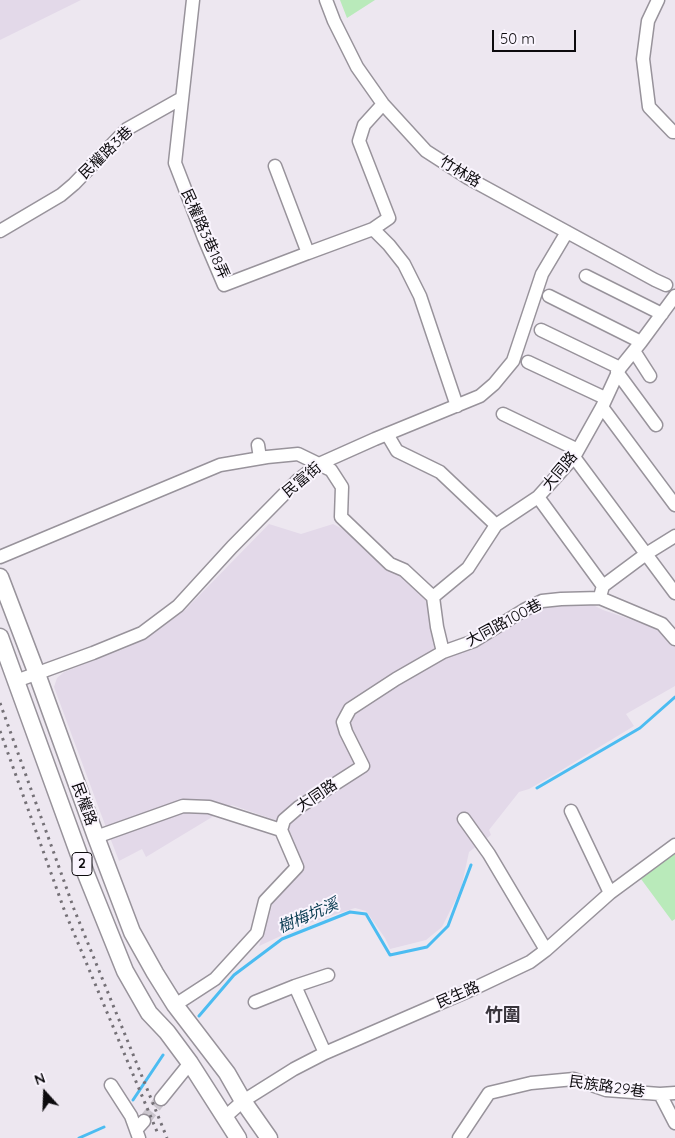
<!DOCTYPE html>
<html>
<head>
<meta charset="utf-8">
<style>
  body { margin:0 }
  #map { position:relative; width:675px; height:1138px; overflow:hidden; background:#ede7f0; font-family:Quicksand,sans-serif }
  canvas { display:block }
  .north { position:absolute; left:20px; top:1068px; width:50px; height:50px; -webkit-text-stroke:4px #faf5fe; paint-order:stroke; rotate:340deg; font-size:14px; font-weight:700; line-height:20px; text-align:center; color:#0d0b0e }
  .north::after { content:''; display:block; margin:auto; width:18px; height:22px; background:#0d0b0e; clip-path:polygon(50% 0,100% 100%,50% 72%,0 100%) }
  .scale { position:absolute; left:492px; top:30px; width:84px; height:22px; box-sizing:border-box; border:2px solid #0d0b0e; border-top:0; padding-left:6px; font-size:15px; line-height:18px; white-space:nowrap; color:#0d0b0e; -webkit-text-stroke:4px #faf5fe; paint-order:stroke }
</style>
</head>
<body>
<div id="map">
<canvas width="675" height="1138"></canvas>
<div class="north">N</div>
<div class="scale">50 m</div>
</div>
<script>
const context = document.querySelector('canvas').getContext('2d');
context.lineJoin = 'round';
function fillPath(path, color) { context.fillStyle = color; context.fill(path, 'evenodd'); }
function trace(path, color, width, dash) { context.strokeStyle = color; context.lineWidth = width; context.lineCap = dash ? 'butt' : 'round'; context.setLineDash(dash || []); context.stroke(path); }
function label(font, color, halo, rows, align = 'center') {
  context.font = font + ' Quicksand,"Noto Sans TC",sans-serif'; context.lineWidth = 4; context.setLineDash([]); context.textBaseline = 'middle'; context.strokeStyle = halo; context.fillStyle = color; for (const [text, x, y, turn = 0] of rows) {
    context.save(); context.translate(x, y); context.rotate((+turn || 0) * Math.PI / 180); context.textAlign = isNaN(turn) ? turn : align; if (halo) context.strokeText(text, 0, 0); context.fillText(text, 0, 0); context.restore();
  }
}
const built = new Path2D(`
  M 0,0 L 81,0 L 0,40 Z
  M 269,524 L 301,534 L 333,524 L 352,534 L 404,575 L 429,601 L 445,657 L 472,650 L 486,642 L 532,611 L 545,605 L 589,603 L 603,610 L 662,630 L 675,645 L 675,686 L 626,714 L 634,726 L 555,774 L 529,789 L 519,792 L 489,830 L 491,835 L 469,852 L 461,889 L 442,927 L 426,940 L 390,949 L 385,938 L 366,911 L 355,908 L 309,923 L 259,946 L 269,916 L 274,899 L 299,874 L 301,864 L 287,829 L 275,820 L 232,805 L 146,857 L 142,849 L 119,861 L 101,814 L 54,687 L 57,678 L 64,672 L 126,648 L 154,633 L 186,609 Z`);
const green = new Path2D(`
  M 340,0 L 375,0 L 347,18 Z
  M 675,850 L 675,919 L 672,921 L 641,879 Z`);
const stream = new Path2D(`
  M 537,788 L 640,728 L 675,697
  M 199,1016 L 234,975 L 282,939 L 350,912 L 366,914 L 390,955 L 427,947 L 448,926 L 471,865
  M 133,1100 L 163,1055
  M 79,1138 L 104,1127`);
const minorTunnel = new Path2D(`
  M 144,1121 L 161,1099`);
const minor = new Path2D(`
  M 193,0 L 175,163 L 204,238 L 224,285 L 308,253 L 275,166
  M 326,0 L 334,21 L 357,67 L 383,104 L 426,151 L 468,178 L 655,280 L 666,285
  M 658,0 L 648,21 L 643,59 L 649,107 L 673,132 L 675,132
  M 373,229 L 389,245 L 404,264 L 420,296 L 457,406
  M 0,231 L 61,195 L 74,184 L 127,129 L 182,98
  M 308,253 L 373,229 L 389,218 L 359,141 L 364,125 L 383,104
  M 586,276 L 662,314
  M 549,296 L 641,342
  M 541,330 L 620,368
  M 634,351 L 650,376
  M 528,362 L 605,398
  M 617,372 L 656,425
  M 602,407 L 675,505
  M 503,414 L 578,450
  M 387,434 L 397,451 L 440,472 L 496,525
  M 258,445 L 260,458
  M 574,457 L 675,593
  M 538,497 L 603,586
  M 0,557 L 220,465 L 267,457 L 298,454 L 331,470 L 342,487 L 341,517 L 390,564 L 404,570 L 433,597 L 437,627 L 443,652
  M 601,593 L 603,586 L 646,554 L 675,536
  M 433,597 L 468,568 L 496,525 L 538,497 L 574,457 L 602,407 L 620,368 L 641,342 L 675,296
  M 16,681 L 93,653 L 142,633 L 178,606 L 232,547 L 298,480 L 319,464 L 375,439 L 480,396 L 494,384 L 513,361 L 542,274 L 567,232
  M 571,811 L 610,893
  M 464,819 L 489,854 L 546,950
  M 96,837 L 183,806 L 209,807 L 281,830
  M 295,986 L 325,1053
  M 255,1002 L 295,986 L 328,975
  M 175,1005 L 215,979 L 257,933 L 265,901 L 297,867 L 281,830 L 284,820 L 299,807 L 363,766 L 346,732 L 343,722 L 350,709 L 396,679 L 443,652 L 474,641 L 524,610 L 542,601 L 561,599 L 600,598 L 662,624 L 675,639
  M 111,1085 L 131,1116 L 139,1138
  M 660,1094 L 675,1123
  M 161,1099 L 190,1063
  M 224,1118 L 243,1101 L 294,1069 L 325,1053 L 475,988 L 530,962 L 546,950 L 610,893 L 675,845
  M 136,1130 L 144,1121
  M 459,1138 L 489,1093 L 531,1083 L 574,1079 L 606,1090 L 660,1094 L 675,1093`);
const major = new Path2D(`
  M 0,577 L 37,674 L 96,837 L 132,932 L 155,973 L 175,1005 L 227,1073 L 243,1101 L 269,1138
  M 0,637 L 86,874 L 125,971 L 149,1013 L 167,1032 L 190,1063 L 238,1138`);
const rail = new Path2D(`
  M 0,703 L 74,909 L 167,1138
  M 0,731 L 65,912 L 158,1134`);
const shields = [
  [82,864,20]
];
const shieldNames = [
  ["2",82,864]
];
const streetNames = [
  ["民權路3巷",106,153,-44],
  ["竹林路",460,172,31],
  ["民權路3巷18弄",205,234,66],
  ["大同路",560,471,-50],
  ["民富街",302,480,-40],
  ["大同路100巷",504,623,-28],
  ["大同路",317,796,-34],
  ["民權路",84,804,70],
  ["民生路",458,995,-23],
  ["民族路29巷",607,1087,8]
];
const waterNames = [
  ["樹梅坑溪",308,916,-23]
];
const quarterNames = [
  ["竹圍",503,1016]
];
fillPath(built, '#e3d9e9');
fillPath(green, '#b9eaba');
trace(stream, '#4bbcf1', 3);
trace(minorTunnel, '#cbc6ce', 12, [12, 6]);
trace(minor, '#98939b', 15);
trace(major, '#98939b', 19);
trace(minor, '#fff', 12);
trace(major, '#fff', 16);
trace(rail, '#747076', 3, [2.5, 5]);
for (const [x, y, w] of shields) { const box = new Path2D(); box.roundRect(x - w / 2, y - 11.5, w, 23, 4); context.fillStyle = '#faf5fe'; context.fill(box); trace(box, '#0d0b0e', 1); }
label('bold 14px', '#0d0b0e', null, shieldNames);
label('15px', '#0d0b0e', '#faf5fe', streetNames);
label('italic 16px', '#093b51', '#faf5fe', waterNames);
label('bold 18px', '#39353c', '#faf5fe', quarterNames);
</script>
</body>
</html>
